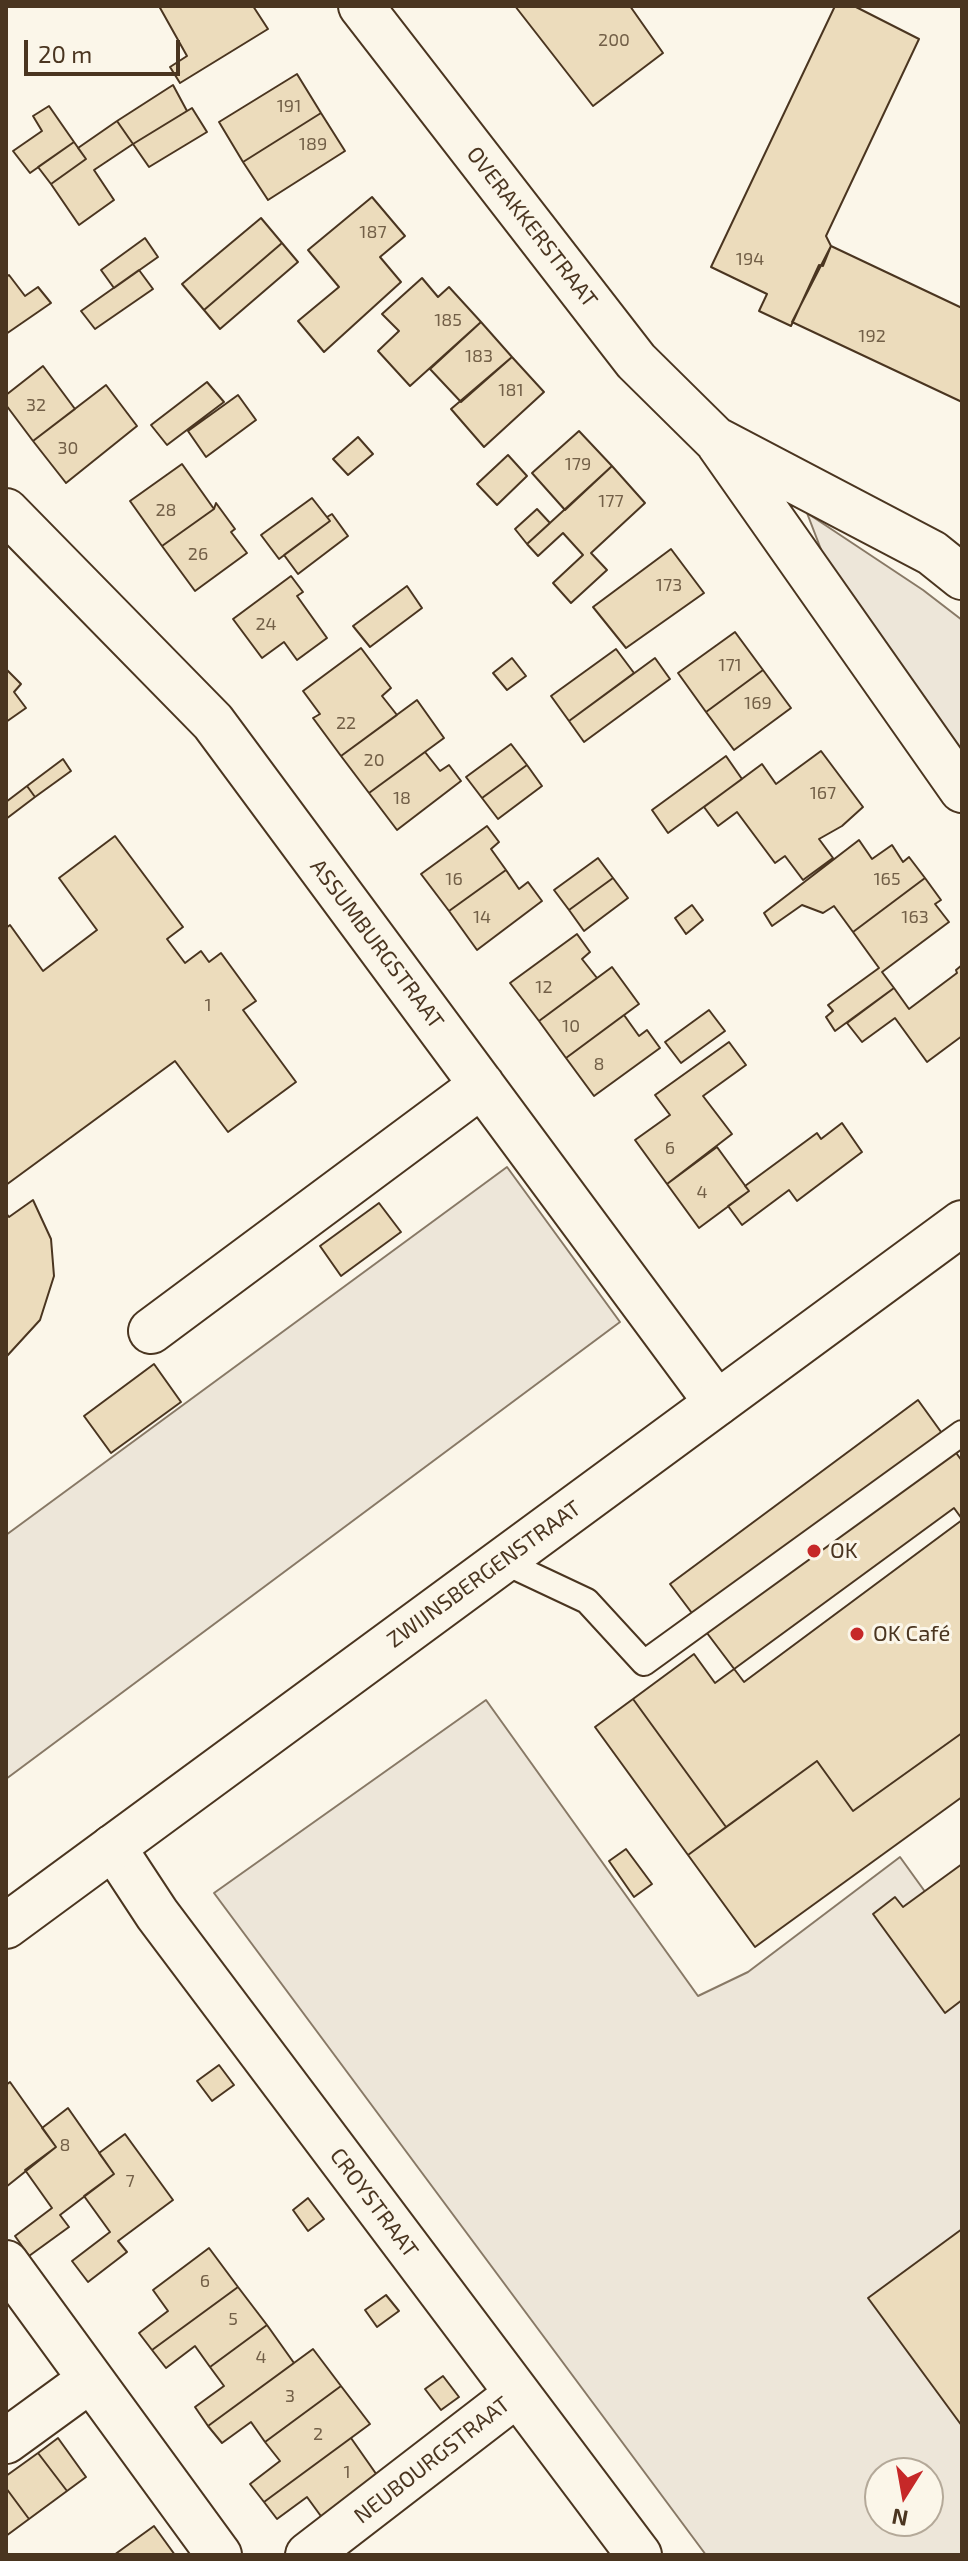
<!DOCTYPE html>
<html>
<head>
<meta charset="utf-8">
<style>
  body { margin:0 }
  #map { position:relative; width:968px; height:2561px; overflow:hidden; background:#fbf6e9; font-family:"Exo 2",sans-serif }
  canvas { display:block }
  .frame { position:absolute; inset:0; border:8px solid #4a3520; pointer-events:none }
  .north { position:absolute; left:864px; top:2457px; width:80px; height:80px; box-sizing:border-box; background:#fbf6e9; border:2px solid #b4a999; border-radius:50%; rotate:191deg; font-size:22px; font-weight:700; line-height:32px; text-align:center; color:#4a3520 }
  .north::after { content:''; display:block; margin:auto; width:28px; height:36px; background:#c62828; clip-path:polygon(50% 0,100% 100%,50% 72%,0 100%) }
  .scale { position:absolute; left:24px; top:40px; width:156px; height:36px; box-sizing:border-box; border:4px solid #4a3520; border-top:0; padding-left:10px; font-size:24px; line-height:28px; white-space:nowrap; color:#4a3520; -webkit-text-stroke:6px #fbf6e9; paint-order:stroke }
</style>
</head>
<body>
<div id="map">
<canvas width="968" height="2561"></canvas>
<div class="frame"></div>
<div class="north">N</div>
<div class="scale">20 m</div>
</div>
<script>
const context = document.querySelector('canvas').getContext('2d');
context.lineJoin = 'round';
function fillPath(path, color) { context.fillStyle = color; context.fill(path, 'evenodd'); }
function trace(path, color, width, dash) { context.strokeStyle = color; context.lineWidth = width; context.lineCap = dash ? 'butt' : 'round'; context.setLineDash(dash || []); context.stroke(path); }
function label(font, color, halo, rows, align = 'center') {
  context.font = font + ' "Exo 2",sans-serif'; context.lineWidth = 6; context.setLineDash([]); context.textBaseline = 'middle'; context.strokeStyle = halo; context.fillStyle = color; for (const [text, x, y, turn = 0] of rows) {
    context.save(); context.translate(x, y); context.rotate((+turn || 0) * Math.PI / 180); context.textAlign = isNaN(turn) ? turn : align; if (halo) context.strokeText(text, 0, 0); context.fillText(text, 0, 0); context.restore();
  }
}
const green = new Path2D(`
  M 807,513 L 923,590 L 962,620 L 962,767 L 837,591 Z
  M 507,1167 L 620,1322 L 6,1779 L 6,1535 Z
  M 486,1700 L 698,1996 L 748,1972 L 900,1857 L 962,1943 L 962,2555 L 706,2555 L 214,1893 ZM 880,2473 L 928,2473 L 928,2521 L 880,2521 Z`);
const building = new Path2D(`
  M 159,6 L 253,6 L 268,29 L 180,83 L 170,67 L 187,56 Z
  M 515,6 L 630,6 L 663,53 L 593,106 Z
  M 835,6 L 854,6 L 919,39 L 826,236 L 831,246 L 823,266 L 819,265 L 791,326 L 759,311 L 767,294 L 711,267 Z
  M 297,74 L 321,113 L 243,162 L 219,122 Z
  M 173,85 L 187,111 L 133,144 L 117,121 Z
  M 49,106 L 74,142 L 30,173 L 13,151 L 42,131 L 33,116 Z
  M 192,108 L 207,132 L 149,167 L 133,144 Z
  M 321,113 L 345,151 L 268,200 L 243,162 Z
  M 117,121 L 133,144 L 94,170 L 114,200 L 79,225 L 51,184 L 86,159 L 78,148 Z
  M 74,142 L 86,159 L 51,184 L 38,167 Z
  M 372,197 L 405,236 L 380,257 L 401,282 L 324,352 L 298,321 L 339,287 L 308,250 Z
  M 261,218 L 282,243 L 204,310 L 182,284 Z
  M 145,238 L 158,257 L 114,288 L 101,270 Z
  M 282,243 L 298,262 L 220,329 L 204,310 Z
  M 831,246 L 962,308 L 962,402 L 792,322 Z
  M 139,270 L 153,289 L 95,329 L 81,311 Z
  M 9,275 L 25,296 L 38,287 L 51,303 L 6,334 L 6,277 Z
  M 422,278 L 438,297 L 449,287 L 481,322 L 410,386 L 378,351 L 399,331 L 382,314 Z
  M 481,322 L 512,357 L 461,402 L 430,369 Z
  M 512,357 L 544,392 L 484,447 L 451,409 Z
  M 43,366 L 75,409 L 33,441 L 6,405 L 6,395 Z
  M 207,382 L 224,402 L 167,445 L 151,425 Z
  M 106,385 L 137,426 L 66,483 L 33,441 Z
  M 238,395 L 256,420 L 206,457 L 188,431 Z
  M 579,431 L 612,466 L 565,510 L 532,473 Z
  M 358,437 L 373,454 L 348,475 L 333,459 Z
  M 508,455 L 527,476 L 497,505 L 477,484 Z
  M 182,464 L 214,509 L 162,546 L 130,501 Z
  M 612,466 L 645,503 L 591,553 L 607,570 L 571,603 L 553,583 L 583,555 L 563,533 L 538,556 L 527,544 Z
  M 312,498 L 330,521 L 279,559 L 261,535 Z
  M 216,503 L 235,529 L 231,532 L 247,553 L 195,591 L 162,546 L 214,509 Z
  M 537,509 L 550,523 L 527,544 L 515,529 Z
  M 332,514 L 348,536 L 298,574 L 284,555 L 330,521 L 327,517 Z
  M 671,549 L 704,593 L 626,648 L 593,607 Z
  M 291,576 L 303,592 L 297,596 L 327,638 L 297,660 L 284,642 L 262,658 L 233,619 Z
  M 407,586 L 422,608 L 370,647 L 353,626 Z
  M 735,632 L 763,670 L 706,712 L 678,673 Z
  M 361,648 L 391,688 L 382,696 L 397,715 L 341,756 L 313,718 L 320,714 L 303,691 Z
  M 616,649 L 634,673 L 569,721 L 551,696 Z
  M 512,658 L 526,676 L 507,690 L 493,673 Z
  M 655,658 L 670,679 L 584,742 L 569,721 Z
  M 6,669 L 21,684 L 14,692 L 26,708 L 6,722 Z
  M 763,670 L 791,708 L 734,750 L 706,712 Z
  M 417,700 L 444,738 L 369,793 L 341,756 Z
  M 511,744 L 527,765 L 482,798 L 466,777 Z
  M 821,751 L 863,807 L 842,826 L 819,839 L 833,858 L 803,880 L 785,856 L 775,863 L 737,812 L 718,826 L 704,807 L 762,764 L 776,784 Z
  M 425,752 L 440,771 L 449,765 L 461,781 L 397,830 L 369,793 Z
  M 726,756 L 742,779 L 668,833 L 652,810 Z
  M 63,759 L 71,771 L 35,797 L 27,786 Z
  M 527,765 L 542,786 L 498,819 L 482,798 Z
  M 27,786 L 35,797 L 6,819 L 6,802 Z
  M 487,826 L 499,842 L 491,849 L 506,870 L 449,911 L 421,874 Z
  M 115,836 L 183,927 L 167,939 L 185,963 L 201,951 L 209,962 L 221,953 L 256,1001 L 243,1010 L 296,1082 L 228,1132 L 175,1061 L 6,1185 L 6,928 L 10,925 L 43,971 L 97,930 L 59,878 Z
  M 859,840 L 872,859 L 892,845 L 903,862 L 909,857 L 925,878 L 853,932 L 834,906 L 823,913 L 802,905 L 772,926 L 764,913 Z
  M 598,858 L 613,878 L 569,910 L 554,890 Z
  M 506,870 L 519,889 L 528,882 L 542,901 L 477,950 L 449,911 Z
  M 613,878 L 628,898 L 584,931 L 569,910 Z
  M 925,878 L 941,900 L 935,904 L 949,922 L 882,972 L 894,988 L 835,1031 L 826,1017 L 833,1011 L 828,1005 L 879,968 L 853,932 Z
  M 692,905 L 703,920 L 686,934 L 675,918 Z
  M 577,934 L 590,952 L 582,959 L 597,978 L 539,1021 L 510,983 Z
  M 962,965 L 962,1036 L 927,1062 L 895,1018 L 862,1042 L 847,1023 L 894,988 L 909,1009 L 957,973 L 956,970 Z
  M 612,967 L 639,1004 L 566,1058 L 539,1021 Z
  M 709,1010 L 725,1031 L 681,1063 L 665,1042 Z
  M 624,1015 L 639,1036 L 647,1030 L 660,1048 L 594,1096 L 566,1058 Z
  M 729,1042 L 746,1065 L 703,1096 L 732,1134 L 667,1184 L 635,1140 L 670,1115 L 655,1095 Z
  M 842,1123 L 862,1152 L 797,1201 L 789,1190 L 742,1225 L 728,1206 L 749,1191 L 745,1186 L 817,1133 L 821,1139 Z
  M 717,1147 L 749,1191 L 699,1228 L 667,1184 Z
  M 33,1200 L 51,1239 L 54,1276 L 40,1320 L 7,1356 L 6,1213 L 9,1217 Z
  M 379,1203 L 401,1232 L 341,1276 L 320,1246 Z
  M 154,1364 L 181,1402 L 111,1453 L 84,1416 Z
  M 918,1400 L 962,1461 L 962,1520 L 744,1682 L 670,1584 Z
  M 954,1508 L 962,1519 L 962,1733 L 853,1811 L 817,1761 L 726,1827 L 633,1699 L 694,1654 L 715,1683 Z
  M 633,1699 L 726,1827 L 688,1855 L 595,1727 Z
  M 962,1733 L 962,1797 L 755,1947 L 688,1855 L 817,1761 L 853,1811 Z
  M 626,1849 L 652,1884 L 634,1897 L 609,1861 Z
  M 962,1864 L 962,2000 L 945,2013 L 873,1914 L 895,1897 L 903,1907 Z
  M 219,2065 L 234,2085 L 212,2101 L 197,2081 Z
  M 10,2082 L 56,2147 L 6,2187 L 6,2085 Z
  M 68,2108 L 114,2174 L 60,2215 L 69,2227 L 29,2256 L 15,2236 L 52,2208 L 25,2170 L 56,2147 L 42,2128 Z
  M 125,2134 L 173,2200 L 118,2241 L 127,2252 L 88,2282 L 72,2261 L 110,2232 L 84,2196 L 114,2174 L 99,2153 Z
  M 308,2198 L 324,2219 L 308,2231 L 293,2210 Z
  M 962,2229 L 962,2426 L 868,2298 Z
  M 209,2248 L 238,2287 L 152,2350 L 139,2333 L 168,2311 L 153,2290 Z
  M 238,2287 L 267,2325 L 210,2367 L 195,2346 L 166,2368 L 152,2350 Z
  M 386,2295 L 399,2311 L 377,2327 L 365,2310 Z
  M 267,2325 L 294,2363 L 208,2426 L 195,2407 L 224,2386 L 210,2367 Z
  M 313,2349 L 341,2386 L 265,2442 L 251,2422 L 222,2443 L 208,2426 Z
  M 443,2376 L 459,2397 L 441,2410 L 425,2389 Z
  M 341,2386 L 370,2424 L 264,2502 L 250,2484 L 280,2461 L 265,2442 Z
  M 58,2438 L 86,2477 L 67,2491 L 38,2453 Z
  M 351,2438 L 379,2478 L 323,2519 L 307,2497 L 277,2519 L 264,2502 Z
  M 38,2453 L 67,2491 L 29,2519 L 6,2488 L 6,2476 Z
  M 6,2488 L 29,2519 L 6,2536 Z
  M 154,2526 L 175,2555 L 114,2555 Z`);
const service = new Path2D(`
  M 502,1561 L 587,1601 L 644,1663 L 962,1433`);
const minor = new Path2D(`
  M 361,6 L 636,361 L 715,439 L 932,553 L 962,577
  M 719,444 L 962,790
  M 6,511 L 213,722 L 717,1403
  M 151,1331 L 482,1085
  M 113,1847 L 157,1914 L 639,2555
  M 6,2263 L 219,2555
  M 6,2441 L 90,2380
  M 308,2555 L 517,2394`);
const tertiary = new Path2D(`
  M 6,1926 L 962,1223`);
const markers = [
  [814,1551,8,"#c62828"],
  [857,1634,8,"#c62828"]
];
const numberNames = [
  ["200",614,40],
  ["191",289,106],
  ["189",313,144],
  ["187",373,232],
  ["194",750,259],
  ["185",448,320],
  ["192",872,336],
  ["183",479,356],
  ["181",511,390],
  ["32",36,405],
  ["30",68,448],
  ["179",578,464],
  ["177",611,501],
  ["28",166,510],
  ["26",198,554],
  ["173",669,585],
  ["24",266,624],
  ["171",730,665],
  ["169",758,703],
  ["22",346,723],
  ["20",374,760],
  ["167",823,793],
  ["18",402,798],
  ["16",454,879],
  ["165",887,879],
  ["14",482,917],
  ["163",915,917],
  ["12",544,987],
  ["1",208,1005],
  ["10",571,1026],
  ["8",599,1064],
  ["6",670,1148],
  ["4",702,1192],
  ["8",65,2145],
  ["7",130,2181],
  ["6",205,2281],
  ["5",233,2319],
  ["4",261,2357],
  ["3",290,2396],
  ["2",318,2434],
  ["1",347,2472]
];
const streetNames = [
  ["OVERAKKERSTRAAT",532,227,52],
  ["ASSUMBURGSTRAAT",377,944,53],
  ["ZWIJNSBERGENSTRAAT",484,1574,-36],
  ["CROYSTRAAT",374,2203,53],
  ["NEUBOURGSTRAAT",432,2460,-38]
];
const poiNames = [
  ["OK",830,1551],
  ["OK Café",873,1634]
];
fillPath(green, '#ede6d9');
trace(green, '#887966', 2);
fillPath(building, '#ecdcbc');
trace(building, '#4a3520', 2);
trace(service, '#4a3520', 28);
trace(minor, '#4a3520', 48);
trace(tertiary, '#4a3520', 48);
trace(service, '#fbf6e9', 24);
trace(minor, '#fbf6e9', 44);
trace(tertiary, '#fbf6e9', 44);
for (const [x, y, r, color] of markers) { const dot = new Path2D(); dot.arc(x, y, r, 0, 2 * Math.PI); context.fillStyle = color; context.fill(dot); trace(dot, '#fbf6e9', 3); }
label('18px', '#725f47', null, numberNames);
label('22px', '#4a3520', '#fbf6e9', streetNames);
label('22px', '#4a3520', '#fbf6e9', poiNames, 'left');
</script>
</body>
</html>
